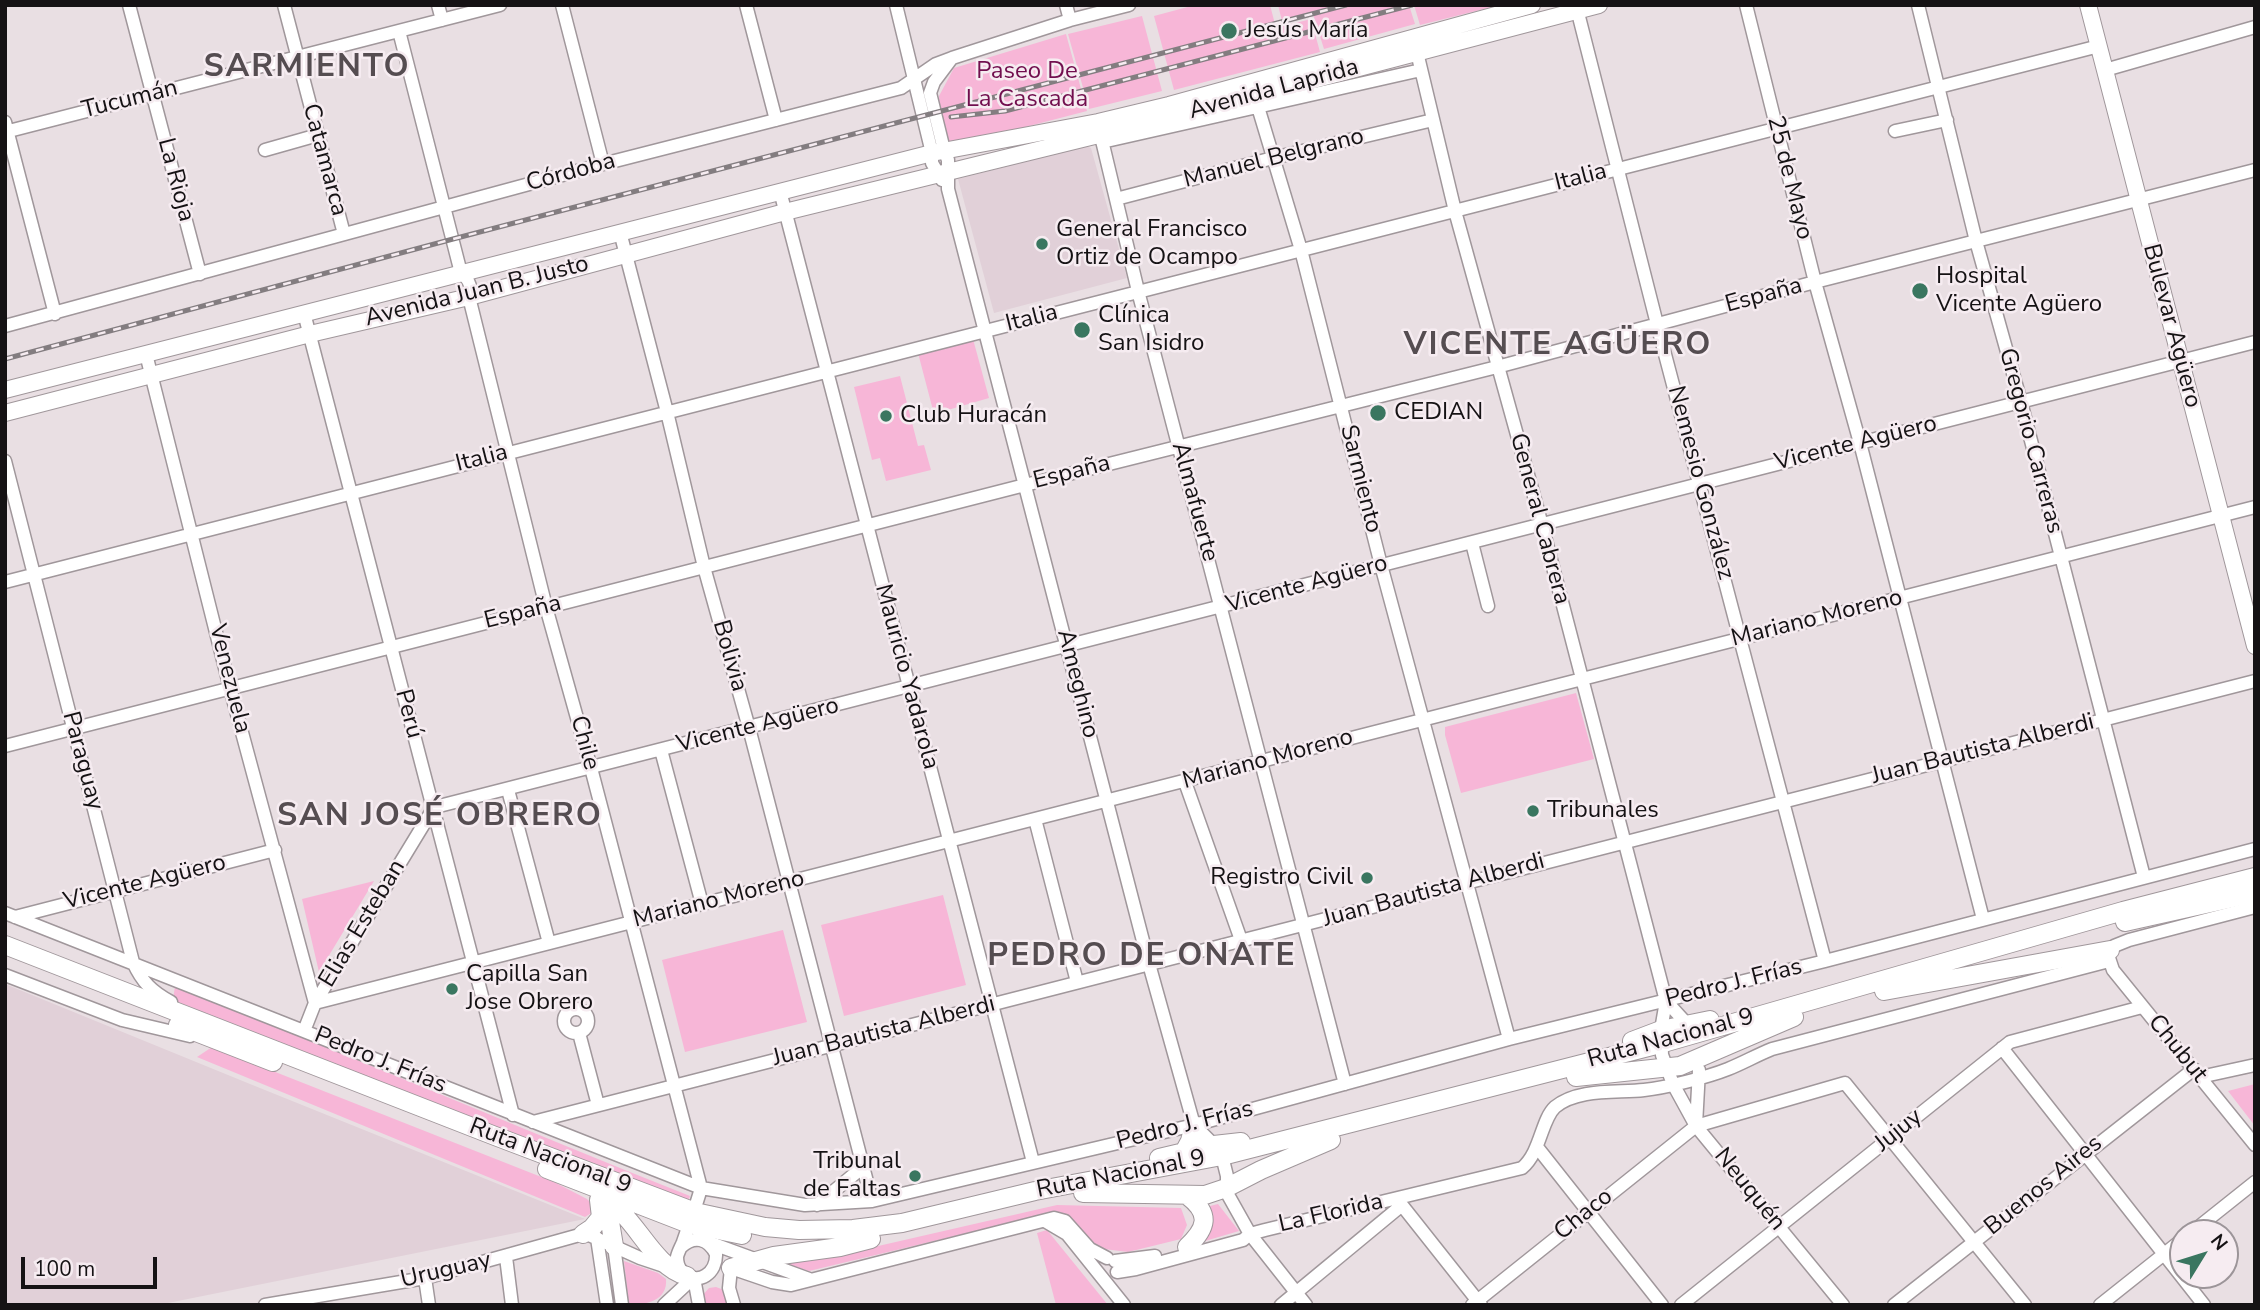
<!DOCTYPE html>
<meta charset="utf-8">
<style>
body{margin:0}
#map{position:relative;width:2260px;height:1310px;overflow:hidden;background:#e9dfe3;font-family:"Nunito Sans",sans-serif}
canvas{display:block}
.frame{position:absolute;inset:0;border:7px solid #151214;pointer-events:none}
.north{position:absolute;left:2169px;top:1219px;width:70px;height:70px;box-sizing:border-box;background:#f6ecf1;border:2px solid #9c9599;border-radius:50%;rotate:52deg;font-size:19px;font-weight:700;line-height:28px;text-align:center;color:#151214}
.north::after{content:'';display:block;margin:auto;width:24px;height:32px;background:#3a7660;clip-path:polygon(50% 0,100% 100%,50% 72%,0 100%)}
.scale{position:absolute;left:21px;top:1257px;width:136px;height:32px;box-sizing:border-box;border:4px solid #151214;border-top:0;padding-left:9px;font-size:21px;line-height:24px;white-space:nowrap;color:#151214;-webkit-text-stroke:5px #f6ecf1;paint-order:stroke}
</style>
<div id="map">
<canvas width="2260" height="1310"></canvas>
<div class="frame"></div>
<div class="north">N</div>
<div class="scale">100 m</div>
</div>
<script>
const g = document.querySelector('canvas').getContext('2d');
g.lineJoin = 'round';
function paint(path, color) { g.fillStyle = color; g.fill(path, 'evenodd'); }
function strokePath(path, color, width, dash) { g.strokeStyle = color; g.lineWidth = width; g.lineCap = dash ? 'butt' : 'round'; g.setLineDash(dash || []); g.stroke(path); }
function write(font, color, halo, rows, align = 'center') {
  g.font = font + ' "Nunito Sans",sans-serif'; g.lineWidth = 5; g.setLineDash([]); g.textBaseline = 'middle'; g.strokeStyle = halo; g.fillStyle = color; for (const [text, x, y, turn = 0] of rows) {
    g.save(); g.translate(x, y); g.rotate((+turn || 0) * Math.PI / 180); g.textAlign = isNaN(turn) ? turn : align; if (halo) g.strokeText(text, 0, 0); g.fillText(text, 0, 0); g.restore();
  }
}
paint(new Path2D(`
 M1086 146 1091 148 1127 278 994 313 958 179Z
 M5 984 250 1084 585 1219 158 1305H5Z`), '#e1d0d8');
paint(new Path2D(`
 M1195 5H1270L1276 28 1311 19 1320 52 1174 90 1154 16Z
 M1278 5H1409L1415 24 1324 49 1313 14 1282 21Z
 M1414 5H1500L1420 25Z
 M1142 16 1162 91 1089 109 1068 34Z
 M1066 34 1087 111 948 147 940 115 939 96 954 68Z
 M973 339 989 398 934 414 918 353Z
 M900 376 918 446 924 445 931 470 886 481 880 458 872 460 854 387Z
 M1576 693 1594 759 1461 793 1445 735V727Z
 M374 881 319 972 302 899Z
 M943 895 966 985 844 1016 821 925Z
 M783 930 807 1022 685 1052 662 960Z
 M175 986C347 1054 518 1128 690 1196L687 1204 525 1142 173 1000Z
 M212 1047 554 1182 587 1199 592 1204 593 1212 585 1217 197 1057Z
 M2255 1084V1126L2228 1091Z
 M1218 1204 1239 1231 1205 1241 1206 1207Z
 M1057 1205 1181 1208 1187 1225 1181 1239 1128 1252 1096 1248 1070 1216 1055 1212 809 1271 775 1260 839 1255Z
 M1047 1230 1108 1305H1056L1037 1233Z
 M624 1261 658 1273 666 1279C668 1301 645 1305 629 1305Z
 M716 1287 724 1290 727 1305H704L702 1296 709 1288Z`), '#f7b6d7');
const minor = new Path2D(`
 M129 5 200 274
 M284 5 344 234
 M438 5 442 20
 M562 5 603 164
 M746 5 776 120
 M896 5 932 153V163L942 180
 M1066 5 1070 20
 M1576 5 1657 324 1825 961
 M1746 5 1815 282 1860 443 1983 919
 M1918 5 1976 241 2021 402 2144 877
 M399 31 461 273C470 280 472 287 469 297L546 607 591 768 701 1188C696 1207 689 1224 683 1242 681 1247 678 1252 677 1257 677 1263 679 1269 683 1272 699 1287 717 1272 716 1254 708 1238 694 1235 681 1247
 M1415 44 1455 211 1542 525 1666 1001 1661 1030 1662 1055 1673 1084 1696 1126 1843 1305
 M952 58 934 82 930 93 944 150 948 160V189L1149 964 1194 1125 1214 1145 1222 1156 1227 1176V1193L1250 1234 1306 1305
 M2105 70 2255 27
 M1252 87 1301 250 1381 565 1509 1039
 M5 122 55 314
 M1099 128 1138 291 1345 1084
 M1895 131 1947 120
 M5 132 500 5
 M1102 142 1421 70
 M265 150 318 135
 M780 191 1033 1162
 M1116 199 1273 158 1433 120
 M620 232 667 412 704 567 749 728 872 1201
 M304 313 513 1115
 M5 326 603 164 901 88 936 64 952 58 1070 20 1129 5
 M146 354 230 688 315 1003
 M5 461 133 962C142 982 152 992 171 1002
 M1472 543 1488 606
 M5 582 2099 46
 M5 746 1025 485 1497 367 1815 282 2255 170
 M661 750 702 904
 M1185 782 1241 940
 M508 790 549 943
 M1035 819 1077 982
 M2255 907 2129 940 2114 946 2108 955 2113 970 2255 1145
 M5 913 701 1188 805 1205 872 1201 1194 1125 1509 1039 1825 961 2255 849
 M15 917 275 850
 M5 975 122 1020 190 1036
 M1666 1001 1687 1024
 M315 1003 2255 507
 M564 1021a12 12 0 1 1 24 0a12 12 0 1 1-24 0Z
 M304 1031 315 1003 433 809 439 806 2255 342
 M579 1033 598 1105
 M2002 1048 2204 1305
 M2200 1077 2255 1065
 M533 1122 2255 681
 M1696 1125 1699 1070
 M1537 1147 1662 1305
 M1397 1199 1481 1305
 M817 1205 863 1167
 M1045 1221 1067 1234 1124 1305
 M2191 1233 2255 1182
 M597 1238 607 1305
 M708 1242 809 1279
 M614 1246 622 1305
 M506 1257 512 1305
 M1115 1261 1155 1256
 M731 1268 772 1282 791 1285 1054 1218 1065 1221 1090 1249 1107 1258
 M731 1268 729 1288 734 1305
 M1117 1272 1136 1269 1243 1240 1250 1234 1265 1230 1522 1168C1541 1152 1541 1120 1555 1107 1578 1088 1617 1093 1644 1090 1665 1088 1708 1077 1728 1069 1743 1063 1757 1055 1772 1049L2109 961
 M425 1278 429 1305
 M694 1278 699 1305
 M265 1305 425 1278 583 1234 589 1235 640 1258 664 1266
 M664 1305 693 1278
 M1281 1305 1402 1205
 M1472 1305 1696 1126 1845 1083 2025 1305
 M1681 1305 2010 1042 2142 1007
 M1894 1305 2194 1069
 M2100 1305 2183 1239`);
const major = new Path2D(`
 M2088 5 2255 646
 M5 390 932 153 1098 122 1169 105 1532 5
 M5 413 310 334 469 297 785 212 1172 117 1599 5`);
const highway = new Path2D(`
 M2125 922 2255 893
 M5 945 495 1136 695 1212 765 1227 799 1230 853 1229 902 1223 1035 1191 1222 1156 1660 1044 2123 911 2255 877
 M1884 991 2110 950
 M178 1025 273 1062
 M1632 1041 1661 1030 1710 1020
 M1576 1077 1680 1066 1794 1017
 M1184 1152 1190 1141 1194 1125
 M1159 1158 1214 1145 1241 1142
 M547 1169 689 1224 742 1235
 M1083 1193 1205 1195 1226 1188 1261 1170 1331 1140
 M600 1197C608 1202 616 1207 623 1214 642 1233 659 1269 687 1276
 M600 1199 609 1216 614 1246
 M583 1234 592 1228 601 1217 599 1200
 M1187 1247C1207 1228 1211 1214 1188 1196
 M731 1268 774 1256 840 1247 871 1239`);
strokePath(minor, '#a0979b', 15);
strokePath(major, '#a0979b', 18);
strokePath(highway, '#a0979b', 20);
strokePath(minor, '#fff', 12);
strokePath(major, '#fff', 16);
strokePath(highway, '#fff', 18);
const rail = new Path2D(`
 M951 117 1005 111 1412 5
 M5 359 453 239 1346 5`);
strokePath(rail, '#837d80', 5);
strokePath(rail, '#f6ecf1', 2.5, [8]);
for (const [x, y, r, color] of [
 [1229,31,9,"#3a7660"],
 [1042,244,7,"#3a7660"],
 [1920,291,9,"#3a7660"],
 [1082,330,9,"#3a7660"],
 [1378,413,9,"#3a7660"],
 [886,416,7,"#3a7660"],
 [1533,811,7,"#3a7660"],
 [1367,878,7,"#3a7660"],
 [452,989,7,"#3a7660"],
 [915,1176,7,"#3a7660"]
]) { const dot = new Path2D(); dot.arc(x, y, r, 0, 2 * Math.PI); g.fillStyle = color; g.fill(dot); strokePath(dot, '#f6ecf1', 2.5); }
write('24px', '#151214', '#f6ecf1', [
 ["Jesús María",1245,31],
 ["General Francisco",1056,230],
 ["Ortiz de Ocampo",1056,258],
 ["Hospital",1936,277],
 ["Vicente Agüero",1936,305],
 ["Clínica",1098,316],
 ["San Isidro",1098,344],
 ["CEDIAN",1394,413],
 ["Club Huracán",900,416],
 ["Tribunales",1547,811],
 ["Registro Civil",1353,878,"right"],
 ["Capilla San",466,975],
 ["Jose Obrero",466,1003],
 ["Tribunal",901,1162,"right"],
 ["de Faltas",901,1190,"right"]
], 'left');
write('24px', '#710e4e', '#f6ecf1', [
 ["Paseo De",1027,72],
 ["La Cascada",1027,100]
]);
write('24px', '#151214', '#f6ecf1', [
 ["Avenida Laprida",1274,90,-15],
 ["Tucumán",130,100,-14],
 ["Manuel Belgrano",1274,159,-14],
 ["Catamarca",324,160,75],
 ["Córdoba",571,173,-15],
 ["Italia",1581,178,-14],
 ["25 de Mayo",1789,178,76],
 ["La Rioja",175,180,75],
 ["Avenida Juan B. Justo",477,292,-14],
 ["España",1764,296,-15],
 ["Italia",1032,319,-14],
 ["Bulevar Agüero",2171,326,75],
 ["Gregorio Carreras",2030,441,75],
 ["Vicente Agüero",1856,444,-14],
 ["Italia",482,459,-14],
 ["España",1072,473,-14],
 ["Sarmiento",1360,479,76],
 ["Nemesio González",1700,483,75],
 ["Almafuerte",1194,502,75],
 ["General Cabrera",1539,519,75],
 ["Vicente Agüero",1307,585,-15],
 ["España",523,613,-14],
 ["Mariano Moreno",1817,619,-14],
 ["Bolivia",729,656,74],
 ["Mauricio Yadarola",906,677,75],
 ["Venezuela",229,679,76],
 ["Ameghino",1077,684,76],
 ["Perú",408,714,75],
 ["Vicente Agüero",758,726,-14],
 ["Chile",584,743,75],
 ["Juan Bautista Alberdi",1983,750,-14],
 ["Mariano Moreno",1268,760,-15],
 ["Paraguay",82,761,75],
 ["Vicente Agüero",145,883,-14],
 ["Juan Bautista Alberdi",1434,891,-15],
 ["Mariano Moreno",719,900,-14],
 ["Elias Esteban",363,924,-59],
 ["Pedro J. Frías",1734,984,-14],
 ["Juan Bautista Alberdi",884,1032,-14],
 ["Ruta Nacional 9",1671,1039,-15],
 ["Chubut",2177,1049,51],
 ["Pedro J. Frías",380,1061,22],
 ["Pedro J. Frías",1185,1126,-14],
 ["Jujuy",1899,1131,-39],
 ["Ruta Nacional 9",550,1157,21],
 ["Ruta Nacional 9",1121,1175,-11],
 ["Buenos Aires",2044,1186,-39],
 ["Neuquén",1749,1190,51],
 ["La Florida",1331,1214,-13],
 ["Chaco",1584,1215,-39],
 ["Uruguay",446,1271,-13]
]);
g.letterSpacing = '2px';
write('bold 32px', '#554d51', '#f6ecf1', [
 ["SARMIENTO",307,68],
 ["VICENTE AGÜERO",1558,346],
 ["SAN JOSÉ OBRERO",440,817],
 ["PEDRO DE ONATE",1142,957]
]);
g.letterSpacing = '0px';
</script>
